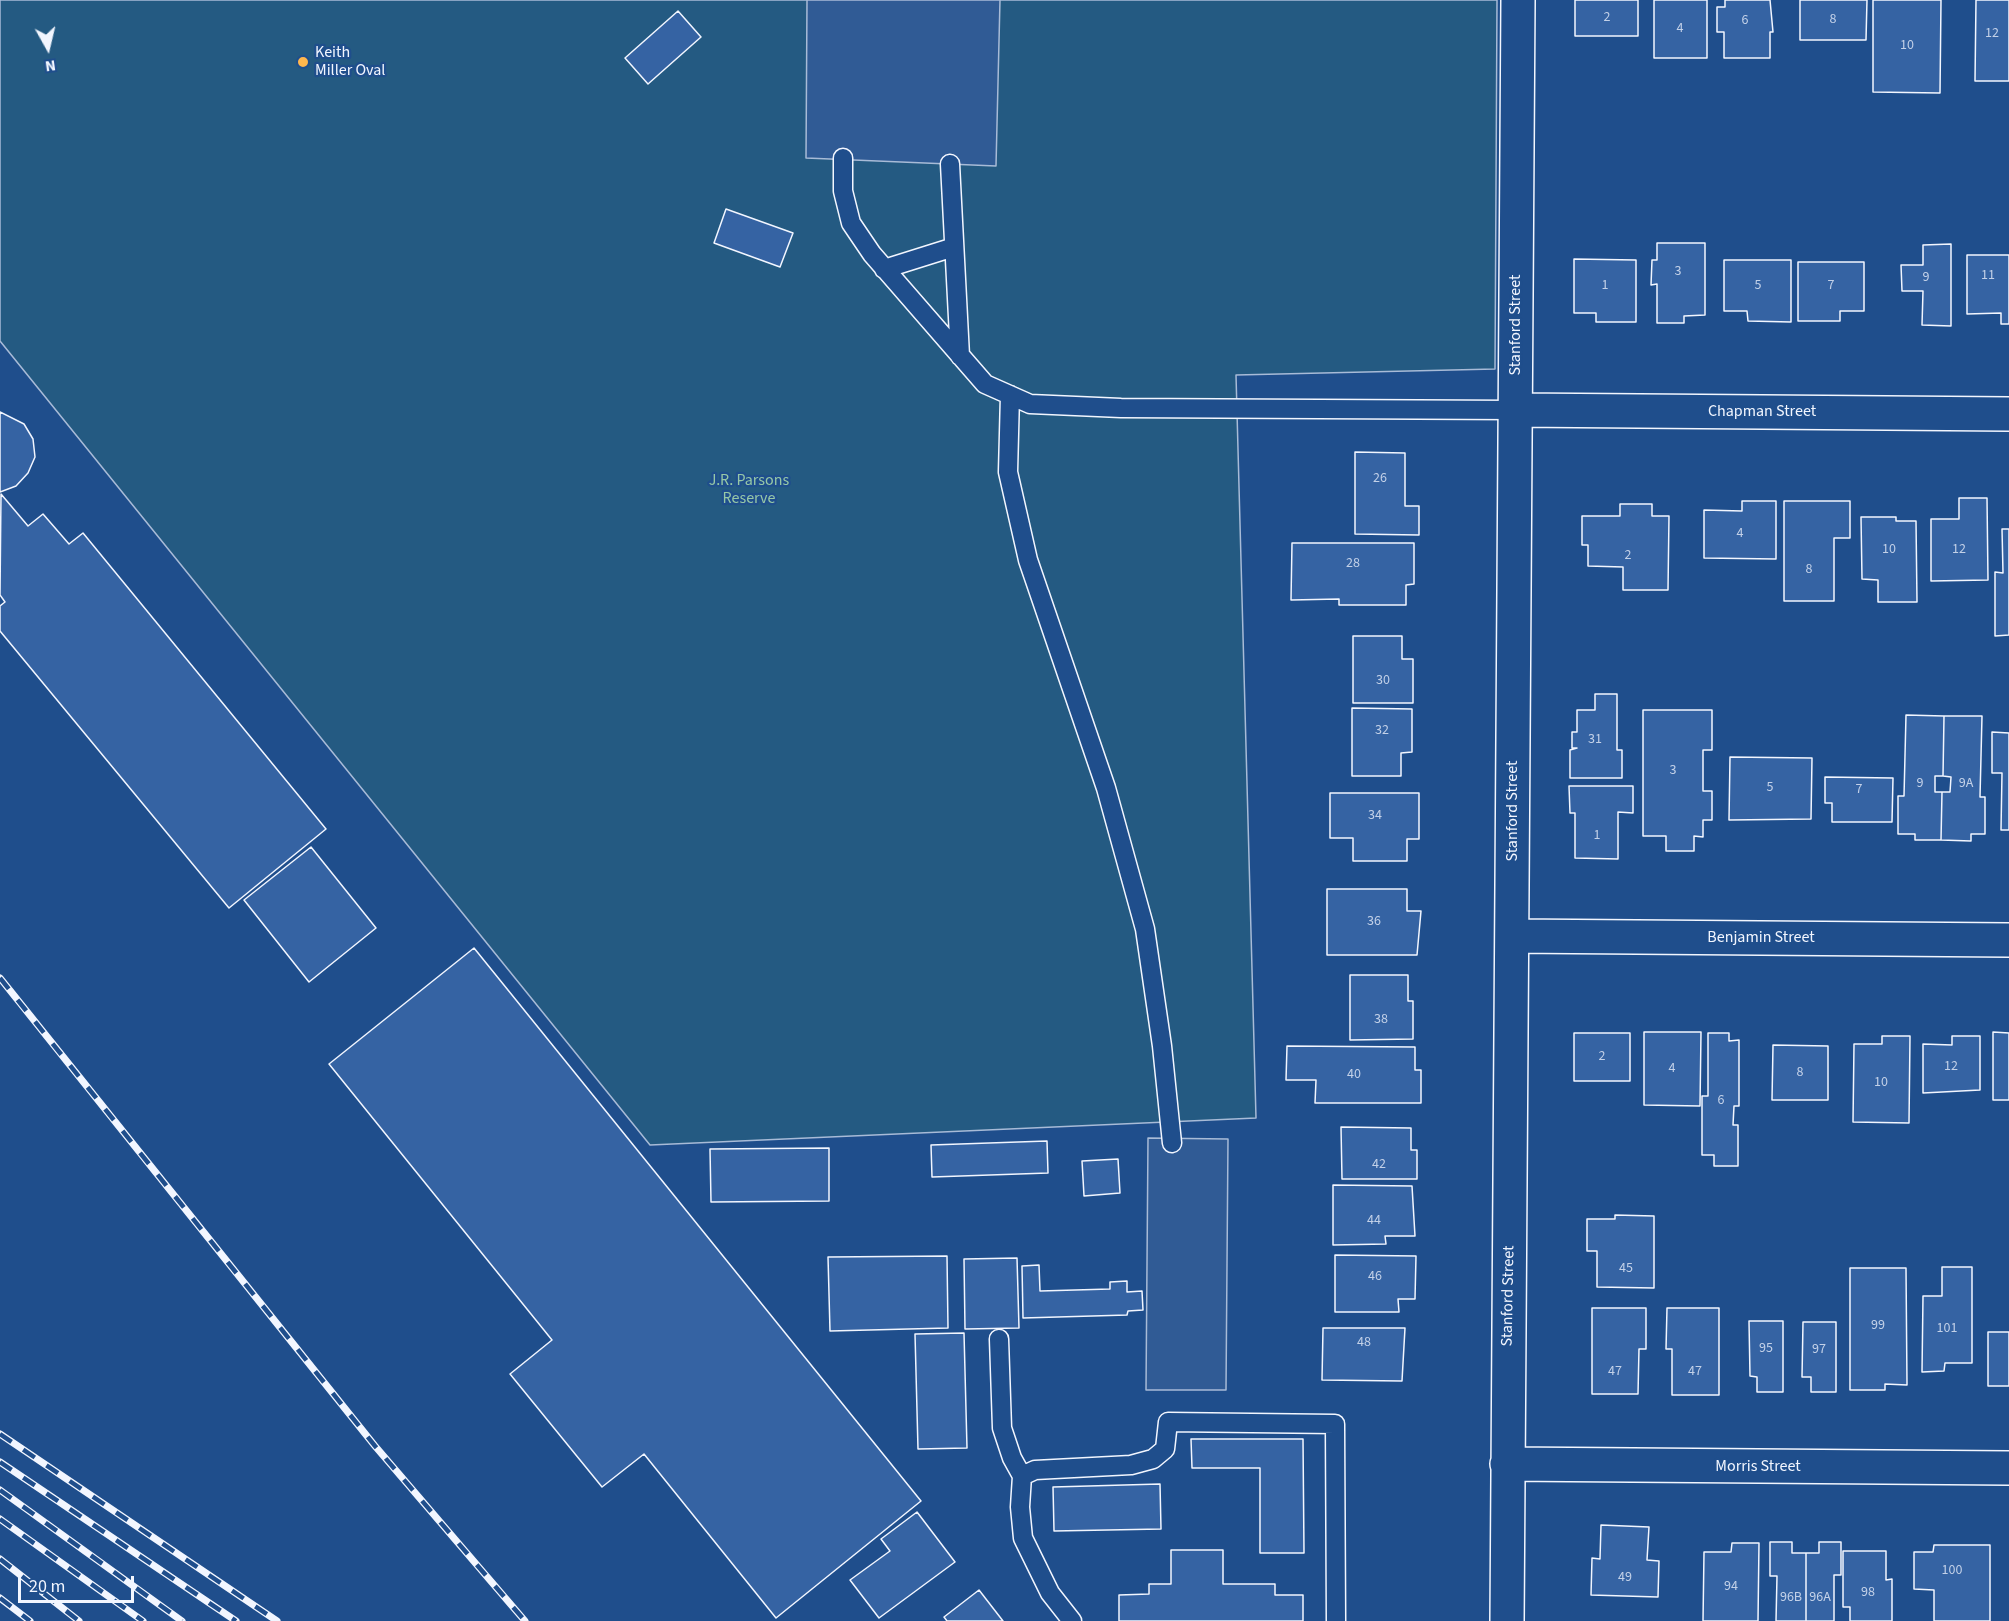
<!DOCTYPE html>
<style>
body{margin:0}
#map{position:relative;width:2009px;height:1621px;overflow:hidden;background:#1f4e8c;font-family:"Source Sans 3",sans-serif}
canvas{display:block}
.north{position:absolute;left:18px;top:18px;width:60px;height:60px;-webkit-text-stroke:4px #1f4e8c;paint-order:stroke;rotate:172deg;font-size:16px;font-weight:700;line-height:24px;text-align:center;color:#f2f6ff}
.north::after{content:'';display:block;margin:auto;width:21px;height:27px;background:#f2f6ff;clip-path:polygon(50% 0,100% 100%,50% 72%,0 100%)}
.scale{position:absolute;left:18px;top:1576px;width:116px;height:27px;box-sizing:border-box;border:3px solid #f2f6ff;border-top:0;padding-left:8px;font-size:18px;line-height:21px;white-space:nowrap;color:#f2f6ff;-webkit-text-stroke:4px #1f4e8c;paint-order:stroke}
</style>
<div id="map">
<canvas width="2009" height="1621"></canvas>
<div class="north">N</div>
<div class="scale">20 m</div>
</div>
<script>
const g = document.querySelector('canvas').getContext('2d');
g.lineJoin = 'round';
function paint(path, color) { g.fillStyle = color; g.fill(path, 'evenodd'); }
function strokePath(path, color, width, dash) { g.strokeStyle = color; g.lineWidth = width; g.lineCap = dash ? 'butt' : 'round'; g.setLineDash(dash || []); g.stroke(path); }
function write(font, color, halo, rows, align = 'center') {
  g.font = font + ' "Source Sans 3",sans-serif'; g.lineWidth = 4.5; g.setLineDash([]); g.textBaseline = 'middle'; g.strokeStyle = halo; g.fillStyle = color; for (const [text, x, y, turn = 0] of rows) {
    g.save(); g.translate(x, y); g.rotate((+turn || 0) * Math.PI / 180); g.textAlign = isNaN(turn) ? turn : align; if (halo) g.strokeText(text, 0, 0); g.fillText(text, 0, 0); g.restore();
  }
}
const green = new Path2D(`
 M0 0H1497L1495 369 1236 375 1256 1118 650 1145 0 341Z`);
paint(green, '#245a82');
strokePath(green, '#a8bbd7', 1.5);
const parking = new Path2D(`
 M807 0H1000L996 166 806 158Z
 M1148 1138 1228 1139 1226 1390H1146Z`);
paint(parking, '#305b95');
strokePath(parking, '#a8bbd7', 1.5);
const building = new Path2D(`
 M1575 0H1638V36H1575Z
 M1654 0H1707V58H1654Z
 M1725 0H1770L1773 32H1770V58H1724V32H1717V7H1725Z
 M1800 0H1867L1866 40H1800Z
 M1873 0H1941L1940 93 1873 92Z
 M1976 0H2009V81H1975Z
 M678 11 701 37 648 84 625 58Z
 M726 209 793 233 780 267 714 243Z
 M1657 243H1705V315L1684 316V323H1657V284L1651 285 1652 260H1657Z
 M1951 244V326L1922 325 1923 291H1902L1901 265H1923V245Z
 M1967 255H2009V324H2001V313L1967 314Z
 M1574 259 1636 260V322H1596V313H1574Z
 M1724 260H1791V322L1748 321 1747 311H1724Z
 M1798 262H1864V311H1840V321H1798Z
 M0 412 24 424 33 439 35 457 28 473 16 486 0 492Z
 M1355 452 1405 453V506H1419V535L1355 534Z
 M1 494 28 526 43 514 69 544 83 533 326 829 229 908 0 631V606L5 602 0 595Z
 M1959 498H1987L1988 580 1931 581V519H1959Z
 M1742 501H1776V559L1704 558V510L1742 511Z
 M1784 501H1850V538H1834V601H1784Z
 M1620 504H1652V516H1669L1668 590H1623V567L1588 566V545H1582V516H1620Z
 M1861 517H1896V521H1916L1917 602H1878V580L1862 579Z
 M2002 529H2009V635L1995 636V572L2003 573Z
 M1292 543H1414V584L1406 585V605H1339V599L1291 600Z
 M1353 636H1402V659H1413V703H1353Z
 M1595 694H1617V750H1622V778H1570V750L1577 748H1572V732H1577V710H1595Z
 M1352 708 1412 709V752L1401 753V776H1352Z
 M1643 710H1712V750H1703V791H1712V820H1703V837L1694 836V851H1666V836H1643Z
 M1906 715 1944 716 1943 776H1935V792H1942L1941 840H1915V834H1898V796H1904Z
 M1944 716H1982L1980 797H1985V834H1971V841L1941 840 1942 792H1950L1951 777 1943 776Z
 M1992 732 2009 733V830H2001L2002 773H1992Z
 M1730 757 1812 758 1811 819 1729 820Z
 M1825 777 1893 778 1892 822H1832V803H1825Z
 M1569 786H1633V813L1618 812V859L1575 858V813H1570Z
 M1330 793H1419V839H1407V861H1353V838H1330Z
 M311 847 376 928 309 982 244 900Z
 M1327 889H1407V911H1421L1417 955H1327Z
 M474 948 921 1501 776 1618 644 1454 602 1487 510 1374 552 1340 329 1064Z
 M1350 975H1408V1001H1413V1039L1350 1040Z
 M1644 1032H1701L1700 1106 1644 1105Z
 M1993 1032 2009 1033V1100H1993Z
 M1574 1033H1630V1081H1574Z
 M1708 1033H1729V1041L1739 1040V1106H1734L1733 1125H1738V1166H1714V1155H1702V1096H1708Z
 M1882 1036H1910L1909 1123 1853 1122 1854 1044H1882Z
 M1952 1036H1980V1090L1923 1093V1044L1952 1045Z
 M1773 1045 1828 1046V1100H1772Z
 M1287 1046 1415 1047V1070H1421V1103H1315L1316 1080H1286Z
 M1341 1127 1411 1128V1150H1417V1179H1342Z
 M1047 1141 1048 1173 932 1177 931 1145Z
 M829 1148V1201L711 1202 710 1149Z
 M1118 1159 1120 1193 1084 1196 1082 1161Z
 M1333 1185 1412 1186 1415 1236H1385L1386 1244 1333 1245Z
 M1615 1215 1654 1216V1288L1597 1287V1251H1587V1219H1615Z
 M1335 1255 1416 1256 1415 1299H1398L1399 1312H1335Z
 M947 1256 948 1328 830 1331 828 1257Z
 M1017 1258 1019 1328 965 1329 964 1259Z
 M1039 1265 1040 1291 1110 1289V1282L1127 1281V1292L1142 1291 1143 1310 1128 1311 1127 1315 1023 1318 1022 1266Z
 M1942 1267H1972V1363H1945L1944 1371 1922 1372 1923 1296H1942Z
 M1850 1268H1906L1907 1385 1885 1384V1390H1850Z
 M1592 1308H1646V1349H1639L1638 1394H1592Z
 M1667 1308H1719V1395H1672V1349H1666Z
 M1749 1321H1783V1392H1757V1377L1750 1376Z
 M1803 1322H1836V1392H1811V1377H1802Z
 M1323 1328H1405L1402 1381 1322 1380Z
 M1988 1332H2009V1386H1988Z
 M964 1333 967 1448 918 1449 915 1334Z
 M1191 1439H1303L1304 1553H1260V1468H1192Z
 M1160 1484 1161 1529 1054 1531 1053 1487Z
 M917 1512 955 1562 879 1618 850 1580 890 1551 881 1539Z
 M1601 1525 1649 1527 1647 1560 1659 1561 1658 1597 1591 1595 1592 1558 1600 1559Z
 M1770 1542H1792V1553H1806V1621H1776L1777 1576H1770Z
 M1819 1542H1841V1575H1834V1621H1806V1553H1819Z
 M1732 1543H1759L1758 1621H1703L1704 1552H1731Z
 M1934 1545H1990V1621H1934V1590L1914 1589V1552H1933Z
 M1171 1550H1223V1584H1275V1595H1303V1621H1119V1595L1149 1594V1584H1171Z
 M1843 1551H1886V1580L1892 1579V1621H1850V1607H1843Z
 M979 1590 1003 1621H947L944 1617Z`);
paint(building, '#3563a3');
strokePath(building, '#f2f6ff', 1.5);
const lane = new Path2D(`
 M843 158V191L851 223 872 254 985 384 1030 404 1121 408 1516 410
 M950 164 960 356
 M884 269 954 247
 M1010 395 1008 472 1028 560 1106 788 1145 929 1162 1046 1172 1143
 M999 1339 1002 1428 1012 1458 1022 1476 1020 1507 1023 1538 1050 1593 1072 1621
 M1022 1476 1035 1470 1131 1465 1153 1459 1165 1449 1168 1422 1335 1424 1336 1621`);
const street = new Path2D(`
 M1516 410 2009 414
 M1512 936 2009 940
 M1507 1464 2009 1468
 M1507 1621 1518 0`);
strokePath(lane, '#f2f6ff', 21);
strokePath(street, '#f2f6ff', 36);
strokePath(lane, '#1f4e8c', 18);
strokePath(street, '#1f4e8c', 33);
const rail = new Path2D(`
 M0 978 375 1446 525 1621
 M0 1434 277 1621
 M0 1462 236 1621
 M0 1490 182 1621
 M0 1519 143 1621
 M0 1559 79 1621
 M0 1598 30 1621`);
strokePath(rail, '#f2f6ff', 7);
strokePath(rail, '#1f4e8c', 4.5, [14]);
for (const [x, y, r, color] of [
 [303,62,6,"#ffb74d"]
]) { const dot = new Path2D(); dot.arc(x, y, r, 0, 2 * Math.PI); g.fillStyle = color; g.fill(dot); strokePath(dot, '#1f4e8c', 2); }
write('14px', '#c3d1e8', null, [
 ["2",1607,18],
 ["8",1833,20],
 ["6",1745,21],
 ["4",1680,29],
 ["12",1992,34],
 ["10",1907,46],
 ["3",1678,272],
 ["11",1988,276],
 ["9",1926,278],
 ["1",1605,286],
 ["5",1758,286],
 ["7",1831,286],
 ["26",1380,479],
 ["4",1740,534],
 ["10",1889,550],
 ["12",1959,550],
 ["2",1628,556],
 ["28",1353,564],
 ["8",1809,570],
 ["30",1383,681],
 ["32",1382,731],
 ["31",1595,740],
 ["3",1673,771],
 ["9",1920,784],
 ["9A",1966,784],
 ["5",1770,788],
 ["7",1859,790],
 ["34",1375,816],
 ["1",1597,836],
 ["36",1374,922],
 ["38",1381,1020],
 ["2",1602,1057],
 ["12",1951,1067],
 ["4",1672,1069],
 ["8",1800,1073],
 ["40",1354,1075],
 ["10",1881,1083],
 ["6",1721,1101],
 ["42",1379,1165],
 ["44",1374,1221],
 ["45",1626,1269],
 ["46",1375,1277],
 ["99",1878,1326],
 ["101",1947,1329],
 ["48",1364,1343],
 ["95",1766,1349],
 ["97",1819,1350],
 ["47",1615,1372],
 ["47",1695,1372],
 ["100",1952,1571],
 ["49",1625,1578],
 ["94",1731,1587],
 ["98",1868,1593],
 ["96B",1791,1598],
 ["96A",1820,1598]
]);
write('16px', '#f2f6ff', '#1f4e8c', [
 ["Keith",315,53],
 ["Miller Oval",315,71]
], 'left');
write('16px', '#f2f6ff', '#1f4e8c', [
 ["Stanford Street",1516,325,-90],
 ["Chapman Street",1762,412],
 ["Stanford Street",1513,811,-90],
 ["Benjamin Street",1761,938],
 ["Stanford Street",1509,1296,-89],
 ["Morris Street",1758,1467]
]);
write('16px', '#97c8a6', '#1f4e8c', [
 ["J.R. Parsons",749,481],
 ["Reserve",749,499]
]);
</script>
